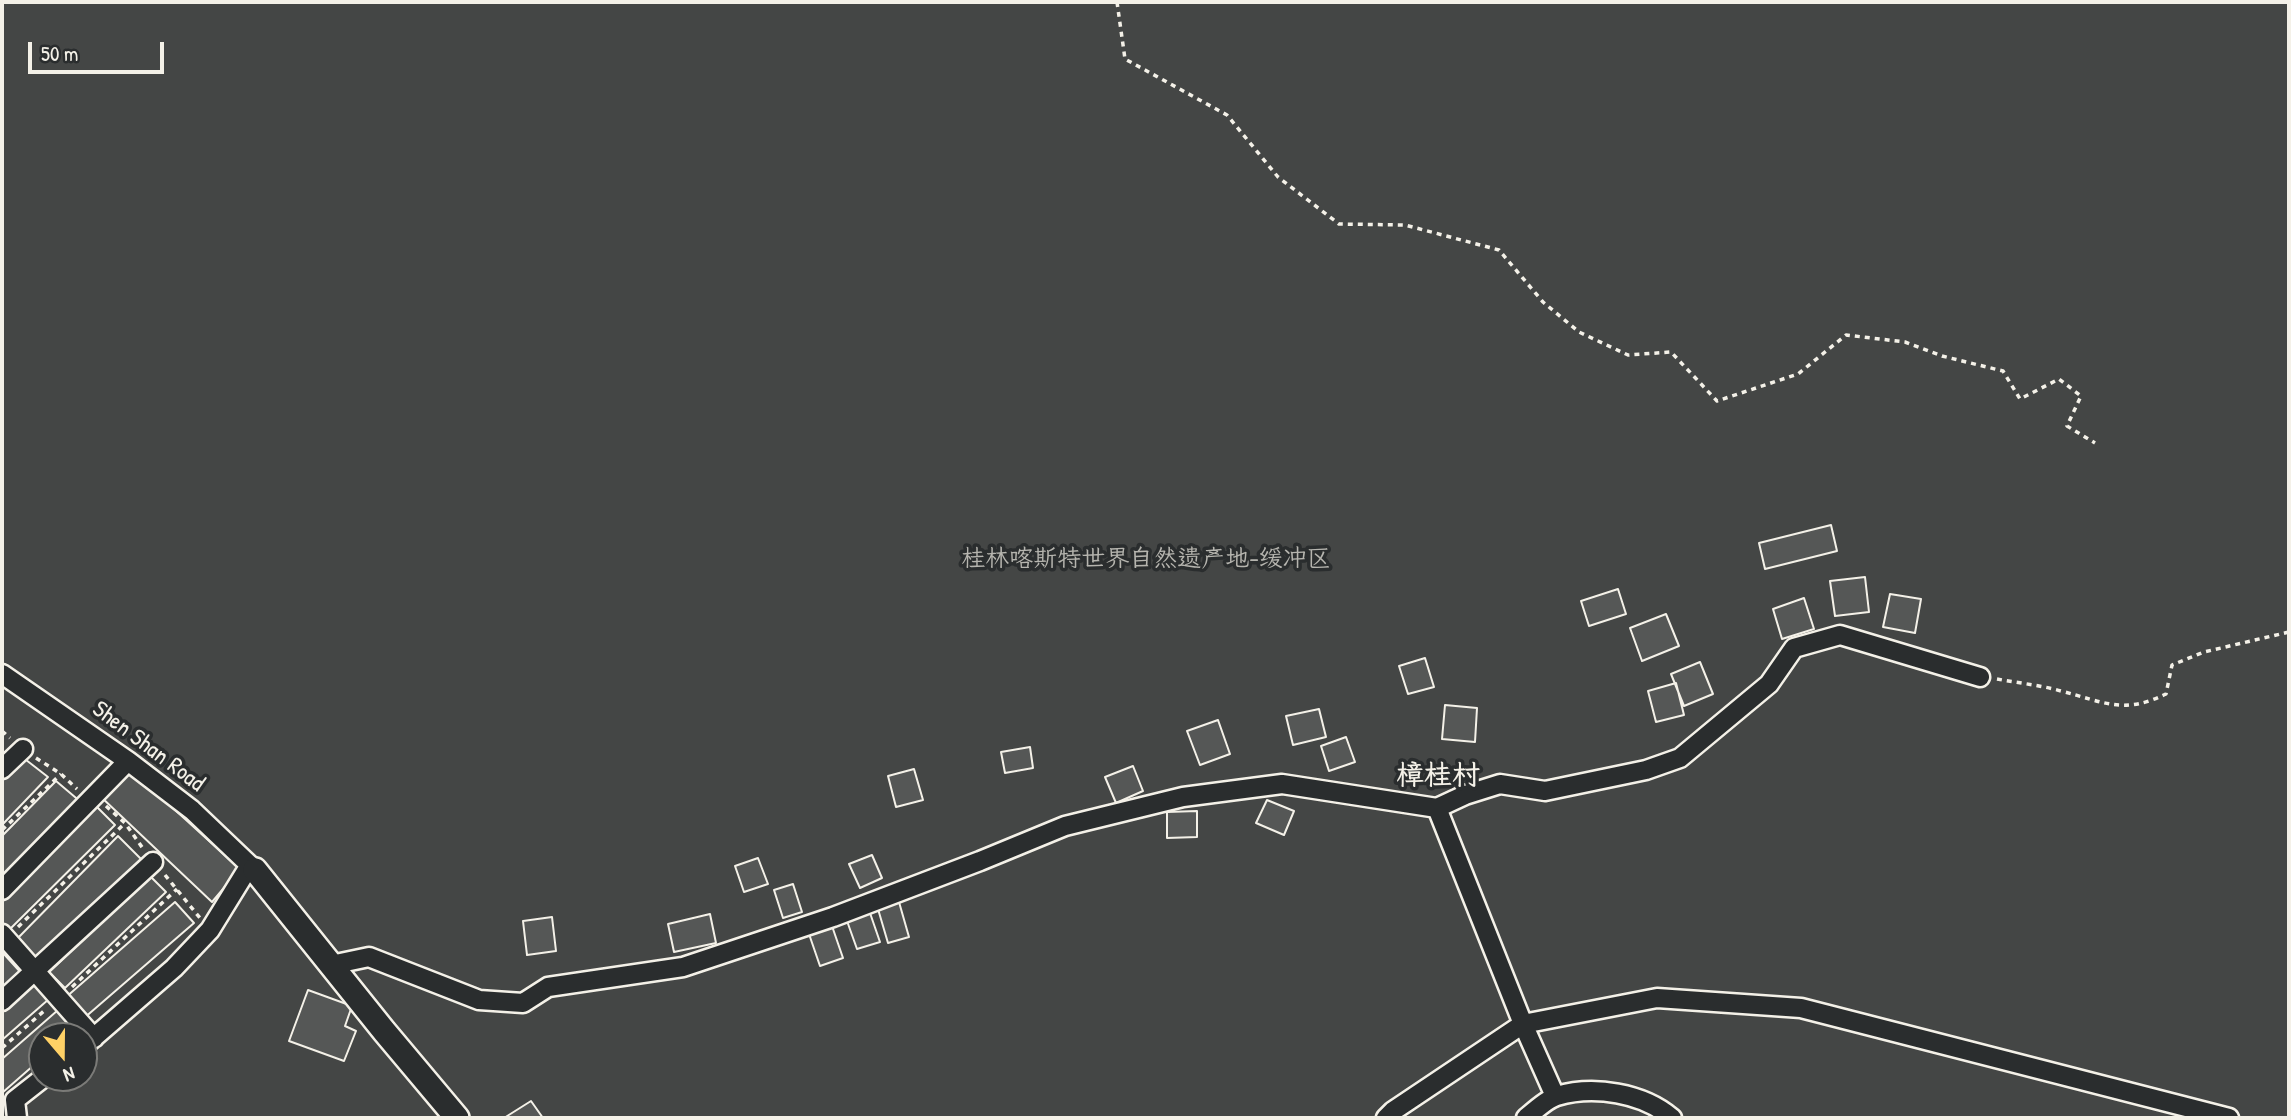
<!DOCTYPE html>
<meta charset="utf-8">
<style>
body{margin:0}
#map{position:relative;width:2291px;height:1120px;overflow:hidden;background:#2a2d2e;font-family:"Patrick Hand",sans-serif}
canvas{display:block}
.frame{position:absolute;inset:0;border:4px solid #f4f1e8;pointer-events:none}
.north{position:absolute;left:28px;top:1022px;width:70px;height:70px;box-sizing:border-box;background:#2a2d2e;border:2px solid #7b7b78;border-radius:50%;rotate:160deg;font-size:19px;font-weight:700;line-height:28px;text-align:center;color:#f4f1e8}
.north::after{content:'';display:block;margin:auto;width:24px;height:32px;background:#ffd166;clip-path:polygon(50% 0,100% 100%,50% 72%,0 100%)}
.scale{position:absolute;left:28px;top:42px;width:136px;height:32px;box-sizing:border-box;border:4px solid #f4f1e8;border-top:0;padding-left:9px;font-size:21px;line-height:24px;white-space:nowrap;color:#f4f1e8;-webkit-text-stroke:5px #2a2d2e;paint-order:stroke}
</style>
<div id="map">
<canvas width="2291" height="1120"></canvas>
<div class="frame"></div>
<div class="north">N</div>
<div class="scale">50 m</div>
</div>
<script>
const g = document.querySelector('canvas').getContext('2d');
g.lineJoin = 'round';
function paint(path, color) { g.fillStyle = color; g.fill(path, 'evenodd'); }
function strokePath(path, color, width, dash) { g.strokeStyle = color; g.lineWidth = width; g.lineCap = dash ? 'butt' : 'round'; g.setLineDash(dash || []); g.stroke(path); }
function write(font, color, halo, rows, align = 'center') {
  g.font = font + ' "Patrick Hand","LXGW WenKai TC",sans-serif'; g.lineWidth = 7; g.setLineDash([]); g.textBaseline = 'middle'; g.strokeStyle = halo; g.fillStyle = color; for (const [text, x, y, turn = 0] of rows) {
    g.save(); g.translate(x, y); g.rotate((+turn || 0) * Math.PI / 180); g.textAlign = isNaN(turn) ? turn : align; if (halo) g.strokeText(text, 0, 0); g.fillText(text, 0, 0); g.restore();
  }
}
paint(new Path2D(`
 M2 2H2289V1118H2ZM42 1036H84V1078H42Z`), '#444645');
const building = new Path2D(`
 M1831 525 1837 551 1765 569 1759 543Z
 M1865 577 1869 612 1835 616 1830 581Z
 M1618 589 1626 614 1589 626 1581 601Z
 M1890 594 1921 599 1915 633 1883 627Z
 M1804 598 1814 629 1782 639 1773 609Z
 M1666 614 1679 646 1642 661 1630 628Z
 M1425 658 1434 687 1408 694 1399 666Z
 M1700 662 1713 694 1684 706 1671 674Z
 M1676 683 1684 715 1656 722 1648 691Z
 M1445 705 1477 708 1475 742 1442 739Z
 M1319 709 1326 737 1293 745 1286 716Z
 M1218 720 1230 754 1200 765 1187 731Z
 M1346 737 1355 762 1329 771 1321 746Z
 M1030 747 1033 768 1005 773 1001 752Z
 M21 756 48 777 2 825V776Z
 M1133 766 1143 791 1116 803 1105 777Z
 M130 769 240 869 212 902 100 796Z
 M914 769 923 800 896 807 888 776Z
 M56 781 82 803 2 883V836Z
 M1267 800 1294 811 1284 835 1256 823Z
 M95 805 115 825 7 932 2 926V897Z
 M1197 811V837L1167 838V812Z
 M118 836 143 861 40 966 15 941Z
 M872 855 882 878 860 888 849 864Z
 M758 858 768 884 744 892 735 866Z
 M150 876 166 892 65 988 49 972Z
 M793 884 802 912 783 918 774 890Z
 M175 902 194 923 83 1019 65 998Z
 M899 902 909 937 888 943 878 909Z
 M870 913 880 942 857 949 847 921Z
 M710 914 716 943 674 952 668 924Z
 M552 917 556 951 527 955 523 921Z
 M832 926 843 958 820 966 809 934Z
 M3 953 24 976 2 996V954Z
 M35 984 49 999 2 1040V1012Z
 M308 990 352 1006 345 1026 356 1031 344 1061 289 1041Z
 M58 1010 75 1029 67 1036H42V1058L2 1093V1059Z
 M531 1101 543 1118H504Z`);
paint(building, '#555756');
strokePath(building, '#f4f1e8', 2);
const minor = new Path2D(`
 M2 674 128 761 192 810 255 870
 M2 769 23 749
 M1437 808 1465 795 1500 784 1545 791 1646 770 1680 758 1769 684 1794 648 1840 635 1980 677
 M2 890 128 761
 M2 934 94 1038
 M331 965 369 957 479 1000 523 1003 548 987 683 967 833 917 980 861 1065 826 1183 797 1282 784 1437 808 1523 1024 1555 1096
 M2 1001 153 862
 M84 1046 174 968 210 930 250 865
 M17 1118 15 1100 43 1078
 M1386 1118 1393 1111 1523 1024 1657 998 1801 1008 2229 1118
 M1526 1118C1534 1111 1547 1099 1557 1096 1594 1085 1643 1093 1672 1118`);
const major = new Path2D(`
 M255 870 384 1031 457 1118`);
strokePath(minor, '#f4f1e8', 23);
strokePath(major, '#f4f1e8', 28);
strokePath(new Path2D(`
 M1117 2 1125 59 1227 115 1278 177 1339 224 1405 225 1499 250 1543 302 1579 332 1628 355 1671 352 1717 401 1798 374 1846 335 1905 342 1942 356 2003 371 2020 399 2059 379 2081 396 2067 426 2095 443
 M1997 679C2018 683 2040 685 2061 691 2104 702 2123 715 2166 694L2172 665 2204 652 2289 632
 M2 731 10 738
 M36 758 61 774 77 789
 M106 806 125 823 144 850
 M2 830 61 774
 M165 875 200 918
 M18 927 125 823
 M72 987 177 889
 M2 1048 45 1010`), '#f4f1e8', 3.5, [5, 5]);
strokePath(minor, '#2a2d2e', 18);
strokePath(major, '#2a2d2e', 23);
write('24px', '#b6b5af', '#2a2d2e', [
 ["桂林喀斯特世界自然遗产地-缓冲区",1146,560]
]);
write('24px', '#f4f1e8', '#2a2d2e', [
 ["Shen Shan Road",148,747,37]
]);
write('bold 28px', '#f4f1e8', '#2a2d2e', [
 ["樟桂村",1438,777]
]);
</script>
